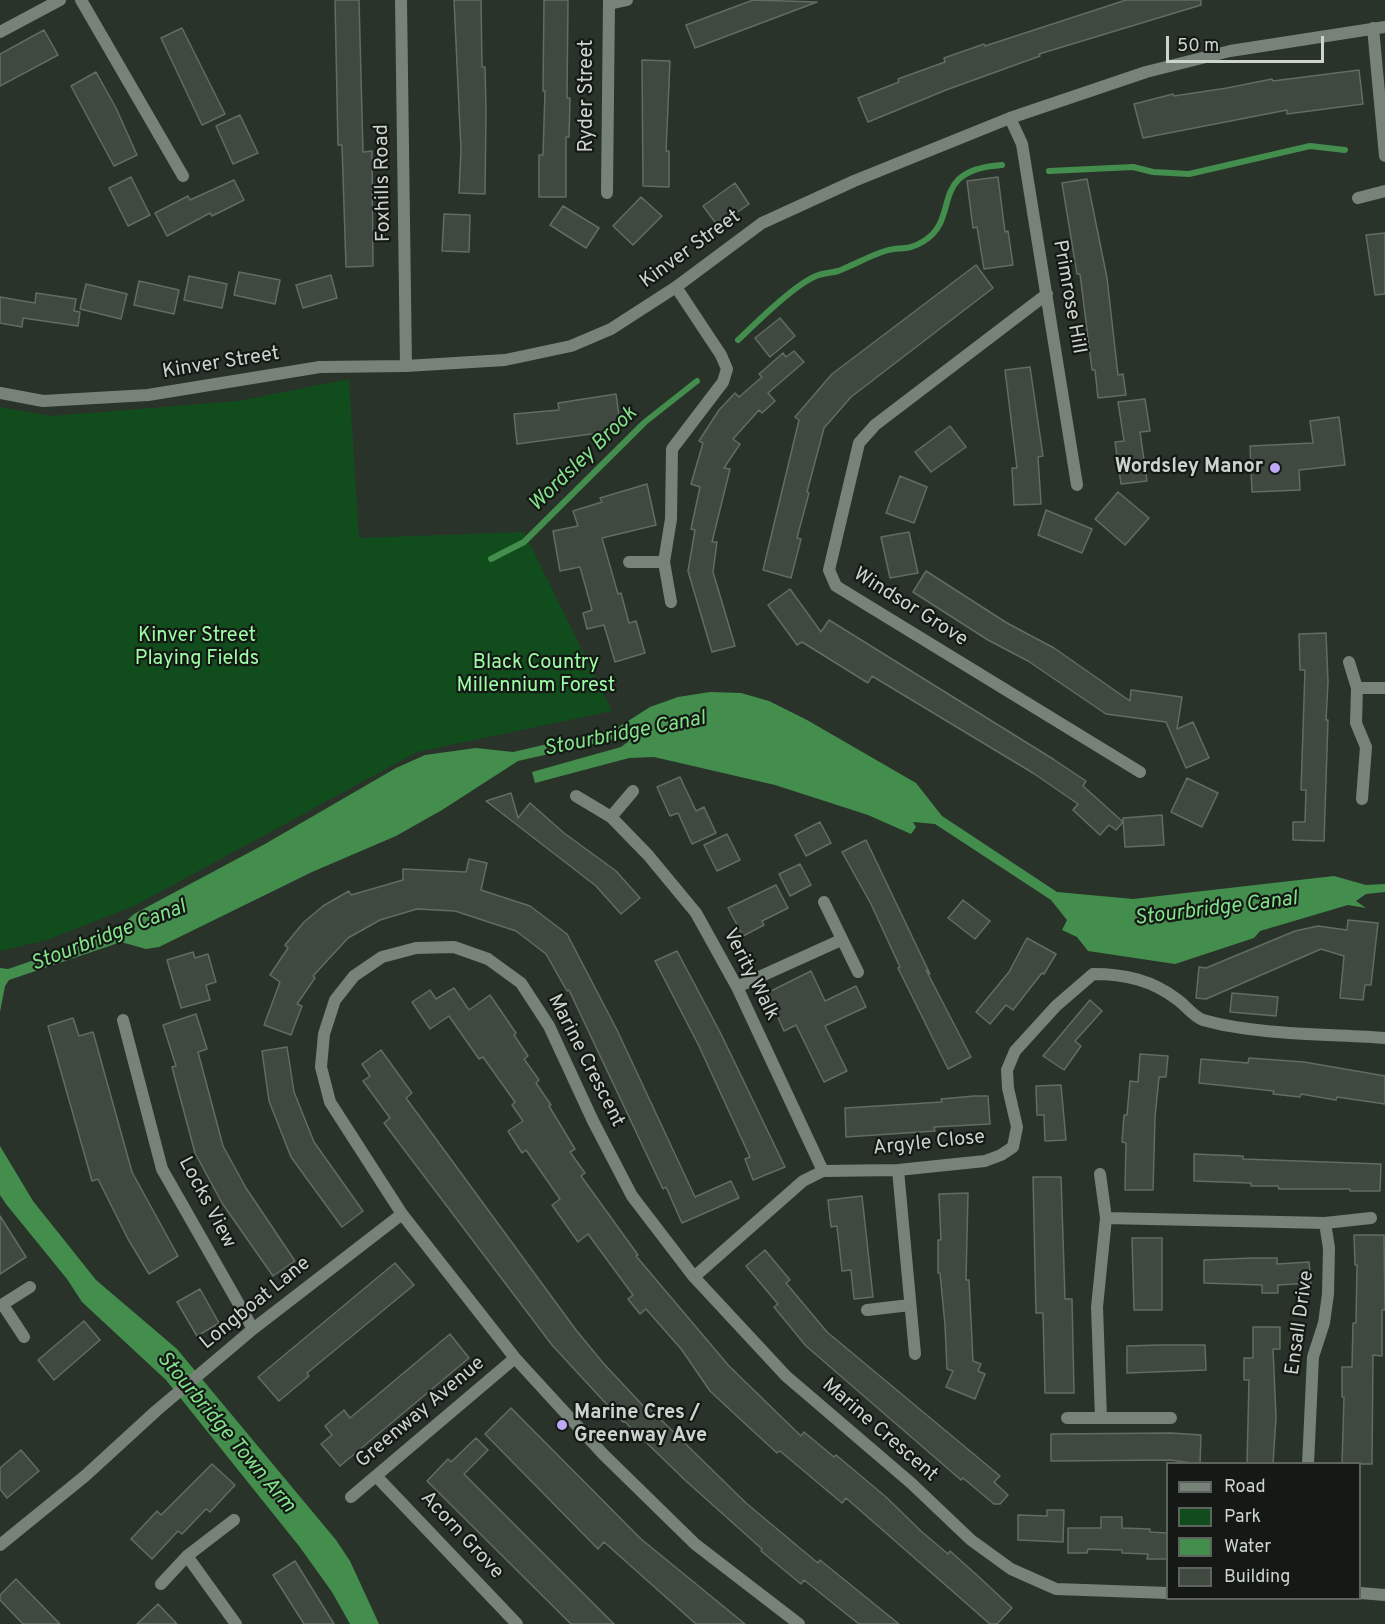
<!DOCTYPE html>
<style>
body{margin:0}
#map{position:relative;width:1385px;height:1624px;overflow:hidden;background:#29332a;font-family:Overpass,sans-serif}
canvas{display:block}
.legend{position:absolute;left:1166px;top:1462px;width:195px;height:138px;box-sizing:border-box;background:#151915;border:2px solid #5f635f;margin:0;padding:8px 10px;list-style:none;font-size:18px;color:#cdd3cd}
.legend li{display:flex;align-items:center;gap:12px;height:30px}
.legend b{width:30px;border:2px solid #5f635f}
.scale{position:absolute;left:1166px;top:36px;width:158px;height:27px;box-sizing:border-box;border:3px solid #cdd3cd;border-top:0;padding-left:8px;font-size:18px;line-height:21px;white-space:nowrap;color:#cdd3cd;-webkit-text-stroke:4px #151915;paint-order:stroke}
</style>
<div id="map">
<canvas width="1385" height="1624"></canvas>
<ul class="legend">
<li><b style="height:8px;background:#778378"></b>Road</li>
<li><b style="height:16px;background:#114d1c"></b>Park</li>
<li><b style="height:16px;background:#448e4d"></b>Water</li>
<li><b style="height:16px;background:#3f493f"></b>Building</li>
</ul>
<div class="scale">50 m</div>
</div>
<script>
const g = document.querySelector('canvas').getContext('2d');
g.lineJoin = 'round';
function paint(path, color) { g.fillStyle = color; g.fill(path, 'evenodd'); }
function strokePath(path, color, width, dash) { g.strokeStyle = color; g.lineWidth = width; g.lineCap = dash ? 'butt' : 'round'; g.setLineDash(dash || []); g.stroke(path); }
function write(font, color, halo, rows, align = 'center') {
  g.font = font + ' Overpass,sans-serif'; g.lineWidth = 4.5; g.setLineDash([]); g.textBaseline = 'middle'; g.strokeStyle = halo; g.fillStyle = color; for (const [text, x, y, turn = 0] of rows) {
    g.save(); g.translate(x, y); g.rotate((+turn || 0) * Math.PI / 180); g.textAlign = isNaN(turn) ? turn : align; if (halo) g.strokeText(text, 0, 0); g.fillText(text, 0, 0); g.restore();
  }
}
paint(new Path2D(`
 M349 379 359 538 524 532 612 711 417 752 136 905 47 940 0 951V407L51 416 238 401Z`), '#114d1c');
paint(new Path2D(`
 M710 692 741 693 769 701 807 720 916 783 942 816 1057 892 1133 899 1334 876 1366 885 1385 884V892L1366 894 1356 901 1366 908 1348 905 1260 931 1254 938 1175 964 1088 951 1077 937 1062 930 1067 920 1051 900 935 824 913 822 916 827 911 834 868 815 775 785 654 757 629 758 535 783 532 772 621 747 629 741 619 738 518 761 442 810 396 836 312 872 159 947 146 949 121 942 9 980 5 986 0 1012V968L8 969 113 933 134 914 265 844 396 768 425 755 476 748 513 752 617 728 650 707 678 697Z
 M0 1146 33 1201 96 1280 177 1349 336 1540 350 1561 379 1624H350L332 1592 299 1546 166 1380 82 1302 67 1279 6 1204 0 1195Z`), '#448e4d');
strokePath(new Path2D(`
 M1049 171 1133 167 1153 172 1189 174 1310 146 1345 150
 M738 340C756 323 794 285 816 276 823 273 831 273 838 271 854 265 869 256 885 251 900 246 907 252 924 241 962 218 926 170 1002 165
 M491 559 524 542 645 422 697 381`), '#448e4d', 6);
const building = new Path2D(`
 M335 0H359L363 152 372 151 373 266 346 267 342 145H338Z
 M454 0H481L482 67H485L486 111 485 194 459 193 461 150Z
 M544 0H568L567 98H570L569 137H566V197H539V155H543L545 91H543Z
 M753 0 817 2 695 48 686 25Z
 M1126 0H1201V5L1039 54 1040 56 946 90 868 122 858 98 899 82 898 79 945 62 944 58 984 44 985 46Z
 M182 28 225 114 202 125 161 38Z
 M44 30 58 55 0 86V54Z
 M642 60 670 61 666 151H669V187L643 186Z
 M1359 70 1363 104 1287 114V110L1143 138 1134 104 1173 94 1174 96 1227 88 1272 79 1273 81Z
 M96 72 116 108 137 155 114 166 71 86Z
 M240 115 258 153 233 164 216 126Z
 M131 177 150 215 128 226 109 188Z
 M998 177 1005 232 1008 231 1013 265 984 269 977 227 973 228 967 181Z
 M1087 179 1107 278 1118 375 1123 374 1126 395 1098 398 1095 370H1092L1080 274H1077L1062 183Z
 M234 180 244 200 212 216 210 213 167 236 155 213 188 196 190 200Z
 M735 183 749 204 718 226 703 206Z
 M641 197 662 216 633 245 613 226Z
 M563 206 599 228 586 248 550 225Z
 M444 214 470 215 469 252 442 251Z
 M1385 233V294L1375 295 1366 235Z
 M976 265 993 288 851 397 824 428 807 492 809 493 797 538 801 539 791 578 763 570 799 420 795 417 832 374Z
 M239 272 280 280 275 304 234 295Z
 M331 275 337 298 303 308 296 285Z
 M189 276 227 284 222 308 184 300Z
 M139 281 179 290 174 314 134 305Z
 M86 284 127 294 121 319 80 309Z
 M36 293 76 299 74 311 80 312 78 326 23 318 22 327 0 323V297L35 303Z
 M780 318 795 336 770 357 755 338Z
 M794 351 804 362 768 393 775 401 762 413 759 410 733 439 740 444 724 468 730 469 712 542H717L713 572 735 646 712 652 688 571 695 530 691 529 700 487 691 484 703 443 699 441 719 410 735 393 739 397 762 377 759 374 783 353 786 357Z
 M1030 367 1043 456 1038 457 1041 504 1014 505 1012 468H1017L1005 370Z
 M616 394 621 430 517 444 514 414 559 410 558 403Z
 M1145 399 1150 431 1140 432 1147 481 1121 484 1115 442 1124 441 1118 402Z
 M1339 417 1345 465 1299 470 1300 490 1252 492 1250 446 1313 443 1310 421Z
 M950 426 966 447 931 472 915 452Z
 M900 476 927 487 914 523 886 513Z
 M647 484 656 525 602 538 618 594 621 593 629 623 636 621 645 653 615 662 604 625 587 629 583 613 592 610 580 567 560 571 553 531 578 526 573 511 602 502 600 498Z
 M1118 492 1149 518 1125 545 1095 519Z
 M1046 510 1092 529 1082 553 1038 535Z
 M909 532 918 573 890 578 881 537Z
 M926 571 1007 623 1054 648 1130 701 1131 690 1182 697 1177 729 1193 722 1209 758 1186 768 1166 722 1106 714 1028 661 988 640 913 592Z
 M790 589 821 632 829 620 1053 759 1086 781 1083 786 1123 822 1116 830 1109 825 1100 835 1073 810 1078 804 1033 773 872 676 868 683 802 642 797 645 768 605Z
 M1326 633 1328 682 1326 720H1328L1324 841 1293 840V822H1305L1306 790H1301L1305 670H1300L1299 634Z
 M680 777 696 811 704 807 716 833 692 844 678 813 670 816 657 787Z
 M1187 778 1218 793 1202 827 1171 812Z
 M511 793 518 818 530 803 564 833 616 871 640 898 621 914 596 886 486 801Z
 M1162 815 1164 845 1125 847 1123 818Z
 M820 822 831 843 806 856 795 835Z
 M727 834 740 860 717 871 704 845Z
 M866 840 930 974 926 970 971 1057 948 1069 898 968 900 967 871 904 842 852Z
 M469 859 487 863 481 890 530 906 567 934 617 1030 695 1197 731 1181 739 1198 682 1223 666 1187 663 1189 569 990 567 991 546 954 516 931 455 911 417 909 380 920 348 938 313 976 315 978 297 1004 302 1006 291 1035 264 1025 280 982 270 975 288 948 285 945 304 922 323 906 349 891 351 895 403 880V869L466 872Z
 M800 864 811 885 790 896 779 874Z
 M776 885 788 908 762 921 764 925 743 936 728 908Z
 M963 900 990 921 975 939 948 918Z
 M1348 920 1378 923 1371 985H1365L1363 1000 1340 998 1344 956 1321 949 1206 999 1196 998 1199 967 1206 968 1295 931 1318 926 1347 930Z
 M1027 938 1056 954 1044 974 1042 973 1013 1010 1006 1005 990 1024 976 1012 1009 972Z
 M677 951 721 1034 785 1167 753 1180 745 1159 750 1157 698 1044 655 961Z
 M193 952 195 958 208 954 216 982 206 985 210 1000 181 1008 167 960Z
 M811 971 825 1001 856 986 866 1007 825 1026 847 1071 824 1082 796 1025 784 1031 767 993Z
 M454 988 469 1010 490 995 516 1033 514 1035 528 1056 524 1059 539 1080 536 1083 551 1105 549 1106 575 1149 570 1152 585 1173 581 1176 638 1255 636 1256 729 1366 801 1436 804 1432 834 1457 836 1455 886 1497 922 1532 948 1554 950 1551 979 1577 1012 1608 997 1624H990L846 1498 842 1503 780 1451 777 1453 740 1419 710 1391 682 1350 646 1309 640 1314 628 1299 633 1295 588 1234 578 1242 552 1205 560 1199 526 1150 522 1153 508 1131 523 1121 512 1105 515 1102 483 1057 479 1059 449 1016 430 1029 412 1002 430 990 436 999Z
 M1232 993 1278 997 1276 1016 1230 1012Z
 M1090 1000 1102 1011 1075 1041 1081 1046 1064 1070 1043 1056Z
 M196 1014 207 1049 198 1052 223 1146 246 1188 295 1261 273 1276 222 1203 195 1153 172 1067 176 1066 163 1025Z
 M73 1018 79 1036 93 1032 132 1172 178 1256 149 1274 128 1239 98 1179 92 1181 48 1026Z
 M287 1047 294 1092 314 1142 363 1211 342 1227 291 1157 269 1101 262 1051Z
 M381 1050 412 1093 406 1098 576 1330 604 1364 648 1411 650 1409 746 1503 801 1549 818 1563 820 1560 899 1624H859L804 1580 801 1584 761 1551 762 1549 686 1481 624 1421 623 1422 552 1345 384 1123 390 1118 363 1081 370 1076 362 1064Z
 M1140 1054 1168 1056 1166 1077H1159L1155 1117 1153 1190H1125L1126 1143 1122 1142 1124 1115H1127L1130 1081 1138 1082Z
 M1249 1058 1304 1062 1385 1076V1104L1337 1097 1336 1100 1301 1094 1300 1097 1273 1094 1274 1091 1199 1083 1201 1059 1248 1063Z
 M1061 1085 1066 1140 1045 1141 1044 1115H1037L1036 1086Z
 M974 1096H988L990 1124 934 1127 935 1131 846 1137 845 1108 942 1102 941 1099Z
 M1194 1154 1243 1156V1159L1381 1164 1380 1191H1350V1189H1279L1278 1186H1251V1183L1194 1181Z
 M1033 1177H1061L1065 1299H1072L1074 1393H1045L1043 1313H1036Z
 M968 1193 966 1280H969L973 1361 981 1364 978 1371 985 1374 975 1399 946 1387 953 1371 947 1369 945 1325 940 1273H938V1240H941L939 1194Z
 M862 1196 873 1297 854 1299 851 1270 842 1271 837 1226 831 1227 828 1200Z
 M0 1216 26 1257 0 1274Z
 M1354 1235H1384L1385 1310H1382V1356L1373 1355 1372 1464H1342L1344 1397H1342V1367H1352L1353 1323H1356L1357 1265H1355Z
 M1132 1238H1162V1310H1134Z
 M765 1250 790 1280 786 1283 827 1332 1000 1476 994 1482 1008 1495 1000 1504H994L963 1478 961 1480 806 1346 774 1307 778 1304 746 1266Z
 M1252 1258H1277V1264L1309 1262 1311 1283 1278 1285V1293H1262V1285L1204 1283V1260Z
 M395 1263 414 1285 307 1373 309 1376 279 1401 258 1377Z
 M200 1289 219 1323 197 1336 177 1302Z
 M84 1321 100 1340 54 1380 38 1360Z
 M1253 1327H1280V1349H1273L1276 1417 1273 1464H1247L1249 1380H1244V1358H1253Z
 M450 1334 469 1358 340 1466 321 1444 332 1435 325 1426 344 1410 350 1418Z
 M1159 1345H1205L1206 1370 1127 1373V1346Z
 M511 1408 641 1539 745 1624H696L604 1542 598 1549 485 1434Z
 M1171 1433 1201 1435 1200 1464 1170 1460 1051 1461V1434Z
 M476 1438 488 1450 464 1474 614 1624H571L427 1481 448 1459 451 1462Z
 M21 1450 39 1471 7 1498 0 1489V1468Z
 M212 1464 235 1485 210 1512 206 1509 182 1534 178 1531 152 1559 131 1539 157 1511 161 1515Z
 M1047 1510H1064L1063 1542 1018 1540V1515L1047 1516Z
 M1101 1517H1122V1528L1150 1529V1532L1167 1533V1559H1147L1148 1554 1122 1553V1550L1088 1549 1087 1553H1068V1528H1101Z
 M295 1561 334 1624H304L273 1575Z
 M16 1579 60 1624H23L0 1600V1595Z
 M158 1604 177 1624H137Z`);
paint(building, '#3f493f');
strokePath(building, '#626d62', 1.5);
strokePath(new Path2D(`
 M81 0 183 176
 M401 0 406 366
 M609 4 627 0
 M1373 28 1385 156
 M0 32 60 0
 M1010 118 1022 144 1077 485
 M607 193 609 0
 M1358 198 1385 191
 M1047 294 875 425 859 443 829 570 836 586 1140 772
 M0 393 43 401 148 395 320 367 406 366 505 360 571 346 611 329 676 287 762 223 854 181 1010 118 1146 72 1230 51 1385 27
 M629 562H664L671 602
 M664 562 671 519 672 449 723 382 727 369 721 355 676 287
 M1349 662 1357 688 1356 723 1366 747 1362 799
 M1357 688H1385
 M576 796 611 817 648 855 696 913 737 987 823 1171
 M611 817 633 791
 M824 902 858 972
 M737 987 841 940
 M123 1020 162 1169 253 1329
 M898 1170 915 1354
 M1100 1174 1106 1218
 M1325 1223 1371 1218
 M694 1277 803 1181 823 1171 898 1170 985 1161 1001 1155 1013 1147 1017 1127 1008 1088 1007 1070 1015 1051 1056 1006 1093 974C1125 974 1152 980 1178 1000 1186 1006 1194 1017 1203 1020 1255 1035 1330 1034 1385 1038
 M3 1305 24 1337
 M0 1306 30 1287
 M867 1310 910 1305
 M1067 1418H1171
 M1101 1418 1097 1307 1106 1218 1325 1223 1329 1248 1328 1294 1324 1323 1313 1357 1308 1464
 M376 1476 517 1624
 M351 1497 515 1358
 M0 1545 85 1476 156 1411 253 1329 402 1214
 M187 1556 236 1624
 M161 1584 187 1556 234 1520
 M1360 1593 1385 1595
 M799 1624 695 1544 603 1454 515 1358 402 1214 330 1102 321 1067 324 1034 335 1000 354 976 382 957 416 948 454 947 488 959 521 983 549 1026 593 1121 632 1196 694 1277 786 1376 911 1483 971 1540 1011 1569 1056 1589 1168 1593`), '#778378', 12);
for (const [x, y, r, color] of [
 [1275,468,6,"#bda9f5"],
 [562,1425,6,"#bda9f5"]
]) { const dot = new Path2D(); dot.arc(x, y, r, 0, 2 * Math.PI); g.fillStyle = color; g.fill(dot); strokePath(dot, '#151915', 2); }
write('20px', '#cdd3cd', '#151915', [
 ["Ryder Street",588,96,-90],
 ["Foxhills Road",384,183,-91],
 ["Kinver Street",691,250,-36],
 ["Primrose Hill",1068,297,80],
 ["Kinver Street",221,364,-9],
 ["Windsor Grove",910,608,32],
 ["Verity Walk",750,975,63],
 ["Marine Crescent",585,1061,63],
 ["Argyle Close",929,1144,-6],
 ["Locks View",206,1203,62],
 ["Longboat Lane",256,1304,-39],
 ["Ensall Drive",1301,1323,-82],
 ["Greenway Avenue",421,1413,-40],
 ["Marine Crescent",879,1431,41],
 ["Acorn Grove",461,1536,47]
]);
write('bold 20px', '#cdd3cd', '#151915', [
 ["Wordsley Manor",1263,468],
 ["Marine Cres /",574,1414,"left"],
 ["Greenway Ave",574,1437,"left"]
], 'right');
write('20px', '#9cfea4', '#151915', [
 ["Kinver Street",197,637],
 ["Playing Fields",197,660],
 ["Black Country",536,664],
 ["Millennium Forest",536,687]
]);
write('italic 21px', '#82e38b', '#151915', [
 ["Wordsley Brook",584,460,-44],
 ["Stourbridge Canal",625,735,-11],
 ["Stourbridge Canal",1216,910,-7],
 ["Stourbridge Canal",109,937,-21],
 ["Stourbridge Town Arm",225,1433,50]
]);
</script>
